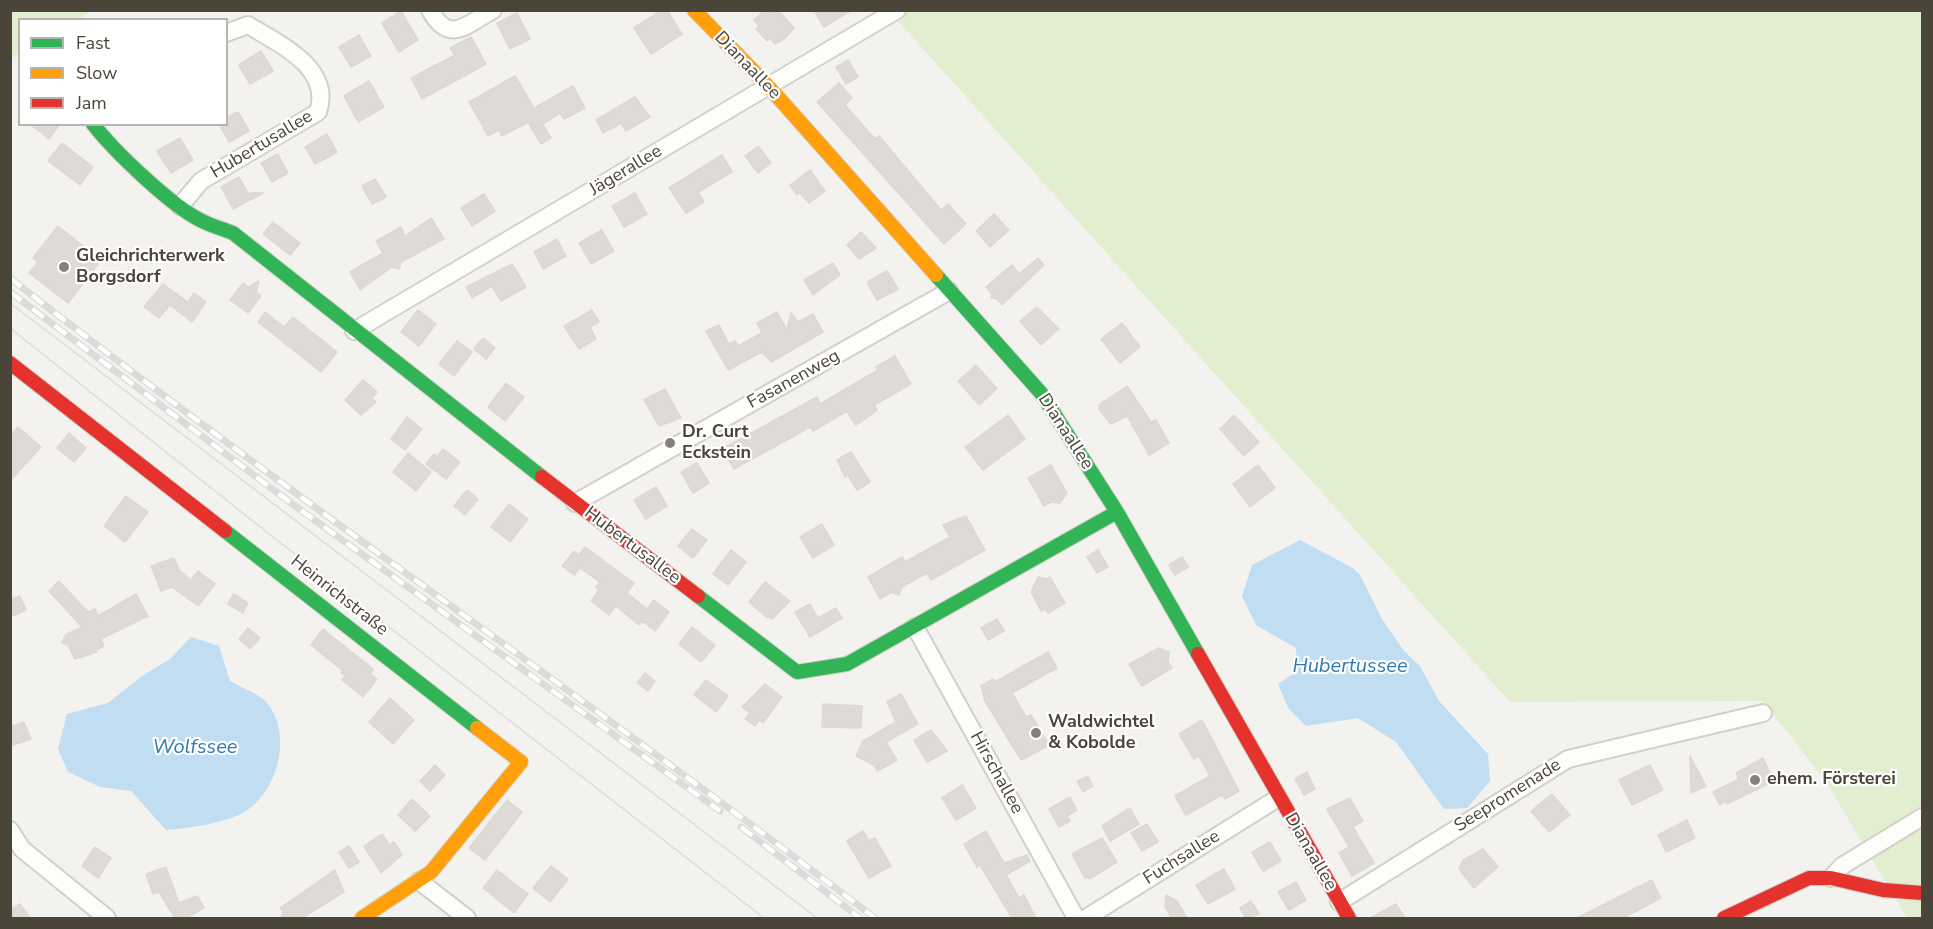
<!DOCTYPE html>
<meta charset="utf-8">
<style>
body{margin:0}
#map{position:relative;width:1933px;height:929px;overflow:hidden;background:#f4f2ee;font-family:"Nunito Sans",sans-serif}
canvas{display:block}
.frame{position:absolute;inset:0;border:12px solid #4b4439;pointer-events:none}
.legend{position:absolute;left:18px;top:18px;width:210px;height:108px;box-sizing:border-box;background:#fff;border:2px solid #b7b4b0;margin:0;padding:8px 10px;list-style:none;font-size:18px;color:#4b4439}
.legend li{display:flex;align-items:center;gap:12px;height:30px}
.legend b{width:30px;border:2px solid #b7b4b0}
</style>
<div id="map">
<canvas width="1933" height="929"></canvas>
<div class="frame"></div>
<ul class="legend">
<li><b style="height:8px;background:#30b455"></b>Fast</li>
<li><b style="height:8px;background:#ff9f0a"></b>Slow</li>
<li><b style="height:8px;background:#e5322d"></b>Jam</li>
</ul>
</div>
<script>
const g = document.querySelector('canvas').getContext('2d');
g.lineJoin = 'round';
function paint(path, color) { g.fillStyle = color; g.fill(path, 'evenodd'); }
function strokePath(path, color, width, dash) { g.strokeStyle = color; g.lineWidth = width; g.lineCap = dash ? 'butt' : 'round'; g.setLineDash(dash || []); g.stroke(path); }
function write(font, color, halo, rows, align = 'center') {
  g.font = font + ' "Nunito Sans",sans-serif'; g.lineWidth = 4.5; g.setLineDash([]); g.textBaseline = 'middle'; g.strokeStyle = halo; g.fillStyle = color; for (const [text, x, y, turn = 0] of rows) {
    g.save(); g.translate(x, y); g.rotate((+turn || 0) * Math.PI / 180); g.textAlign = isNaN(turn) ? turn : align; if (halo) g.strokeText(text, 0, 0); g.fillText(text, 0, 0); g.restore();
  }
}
paint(new Path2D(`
 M11 10H93V11L78 19 20 20 19 53 11 59Z
 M889 11H1922V918H1907L1828 785 1763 701 1510 702Z`), '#e1eecf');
paint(new Path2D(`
 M1300 540 1353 568 1360 575 1382 619 1404 651 1420 666 1439 701 1488 754 1490 781 1467 808 1444 809 1396 742 1358 718 1306 726 1288 708 1278 684 1297 671 1296 648 1256 625 1242 596 1252 565Z
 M191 637 219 646 230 681C240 687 254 692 263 699 296 730 278 797 239 815 217 824 190 828 166 830L131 791 100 787 68 772 58 749 67 714 108 703 142 676 170 659Z`), '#c0ddf1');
const building = new Path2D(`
 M662 10H667L682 34 651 54 634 28Z
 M765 10H778L794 28 784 39 775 44 770 38 767 41 756 29 759 26 754 20Z
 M814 10H852L824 27Z
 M401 11 418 40 399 52 382 23Z
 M517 13 530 39 510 49 497 23Z
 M359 35 371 56 351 67 339 47Z
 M471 37 486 64 422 99 411 78 455 55 450 48Z
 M261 51 273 71 250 84 239 65Z
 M848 60 858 77 846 84 836 67Z
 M515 76 534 108 573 86 585 108 564 119 560 113 543 124 551 138 541 144 528 122 502 136 499 130 488 136 469 102Z
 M369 81 384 107 358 122 344 96Z
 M839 83 852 98 845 105 875 139 879 136 941 210 948 204 966 224 944 244 817 102Z
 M635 97 650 117 626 131 621 123 603 133 596 120Z
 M238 112 249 131 229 142 219 124H226V118Z
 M30 124H60L49 139Z
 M327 134 337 152 315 164 305 147Z
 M180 138 193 160 171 173 157 151Z
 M62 143 93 167 80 185 48 161Z
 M758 146 771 163 758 173 745 156Z
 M278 154 288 173 272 182 261 163Z
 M722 155 732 172 698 192 704 202 686 213 669 188Z
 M810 170 825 191 809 203 800 193 797 195 790 185Z
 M239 177 248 193H263L233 209 221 187Z
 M375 179 386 197 372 204 362 186Z
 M635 193 647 214 624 227 612 206Z
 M484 194 495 211 472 226 461 208Z
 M994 214 1009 230 990 247 976 231Z
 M431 218 444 239 401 262 399 269 392 267 360 290 350 272 383 253 376 241 401 227 405 236Z
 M273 222 300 243 290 255 263 234Z
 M58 226 101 260 68 303 29 273 38 262 33 258Z
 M602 230 614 251 591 264 579 243Z
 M861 232 876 248 859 259 847 245Z
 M557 239 566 256 543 269 534 252Z
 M1038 258 1044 265 1002 305 997 299 991 298 992 294 986 287 1002 273 1012 265 1019 274Z
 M833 263 840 275 813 295 804 280Z
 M512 264 526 287 501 301 492 286 472 298 466 287Z
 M887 271 898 289 877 300 867 282Z
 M259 281 256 292 261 296 248 313 230 300 243 283 249 287Z
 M163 284 188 302 194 293 206 302 192 322 170 305 159 318 144 307Z
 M1037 307 1059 329 1041 345 1020 321Z
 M418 310 436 324 419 346 401 332Z
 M592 310 599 322 590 327 596 339 579 349 564 326Z
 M265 312 284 327 293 317 337 352 321 372 258 322Z
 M777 312 787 330 791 313 798 322 813 314 823 332 771 362 762 352 728 370 706 331 719 325 729 344 735 341 738 346 762 333 757 323Z
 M1122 323 1140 347 1120 363 1101 339Z
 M483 338 495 348 486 359 474 349Z
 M457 341 472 352 454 376 439 364Z
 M895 356 911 384 874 405 877 410 864 420 855 425 847 411 813 431 810 427 734 469 722 449 817 397 820 404 878 370 876 367Z
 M976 365 997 389 979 405 958 381Z
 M363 380 377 392 372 398 376 402 361 415 345 400Z
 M506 383 524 397 505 421 488 407Z
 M1127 386 1151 422 1156 420 1169 443 1149 455 1127 416 1111 424 1099 409 1100 404Z
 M665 389 681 418 659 426 644 400Z
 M1008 415 1025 439 983 470 965 447Z
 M1234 415 1259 442 1244 456 1220 429Z
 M407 417 422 429 405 450 391 439Z
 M18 427 41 447 10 481V437Z
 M69 433 86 448 74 462 57 448Z
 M443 449 460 462 446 479 426 464 434 454 437 456Z
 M851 452 870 482 857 490 848 475 845 477 837 460Z
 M408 453 431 472 416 491 393 472Z
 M697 463 709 483 693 493 681 472Z
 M1051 465 1067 493 1060 503 1051 502 1044 506 1028 478Z
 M1258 465 1275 488 1250 507 1233 484Z
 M656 487 667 506 646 519 634 500Z
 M467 490 478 499 465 515 454 506Z
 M126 496 148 512 125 542 104 526Z
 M509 504 528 519 510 542 491 527Z
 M966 516 985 550 931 580 927 573 902 587 899 595 892 592 880 599 868 577 902 557 905 562 950 537 943 525Z
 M822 524 834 545 813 558 800 537Z
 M692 529 707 540 693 558 678 546Z
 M585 547 634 583 627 593 647 609 654 600 669 612 655 631 642 621 639 625 616 606 609 615 591 601 599 590 596 587 600 582 580 568 574 575 562 566 574 551 579 555Z
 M731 550 746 562 728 585 713 574Z
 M1098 550 1108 567 1097 573 1087 557Z
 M1182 557 1188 567 1175 575 1169 565Z
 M174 558 179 570 191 580 198 571 215 584 198 606 172 587 161 591 151 566Z
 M1038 577 1047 579 1050 577 1065 603 1048 613 1045 609 1041 611 1031 592Z
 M59 581 88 612 95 609 98 616 136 594 148 616 101 639 104 646 96 650 97 652 75 659 68 645 62 643 65 635 82 627 49 591Z
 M765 582 790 601 772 619 765 616 749 602Z
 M234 594 248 603 243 613 228 604Z
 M20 596 26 610 10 617V600Z
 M810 604 818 618 836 608 842 618 810 637 795 612Z
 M997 619 1004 631 988 640 981 628Z
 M692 627 715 645 701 662 679 644Z
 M248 628 260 638 250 649 239 639Z
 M323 629 373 669 370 674 377 679 363 697 342 680 345 676 341 673 343 671 311 645Z
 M1159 648 1169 652 1168 662 1172 668 1142 686 1129 664Z
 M1048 652 1057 668 1012 693 1026 717 1031 715 1049 745 1021 760 985 701 981 686 993 679 995 682Z
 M645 673 655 681 648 691 637 683Z
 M706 680 728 696 716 712 694 695Z
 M765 684 782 697 763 723 759 720 755 726 745 719 750 713 742 707Z
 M901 694 918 724 886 742 897 760 877 771 874 765 856 756 863 741 896 722 887 702Z
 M390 698 414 720 393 744 369 722Z
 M823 704 862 706 861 728 822 727Z
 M1202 720 1239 791 1225 799 1222 795 1186 815 1175 796 1210 776 1199 756 1194 759 1179 734Z
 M24 722 31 739 10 746V727Z
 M931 730 947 751 927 762 914 740Z
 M1690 756 1706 786 1691 793Z
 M1763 758 1774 781 1727 804 1726 801 1720 805 1713 792 1739 779 1736 773Z
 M435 765 445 775 430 791 420 781Z
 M1650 765 1663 790 1632 805 1619 780Z
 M1307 772 1315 789 1304 795 1295 779Z
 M1088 776 1093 786 1083 792 1077 781Z
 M962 785 976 808 956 820 942 798Z
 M1552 794 1570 815 1549 832 1531 811Z
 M1070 797 1077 810 1067 816 1070 821 1059 827 1049 809Z
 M1350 798 1363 821 1353 827 1374 863 1352 876 1339 853 1349 847 1327 809Z
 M412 799 430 816 415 831 398 815Z
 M507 800 522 812 485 860 469 848Z
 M1130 808 1139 824 1110 841 1102 826Z
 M1687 820 1695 838 1666 852 1658 835Z
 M1147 824 1158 842 1142 851 1131 833Z
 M863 831 869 841 875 838 891 866 869 878 847 841Z
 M986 831 1004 863 1027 855 1030 861 1006 875 1019 898 1024 895 1036 918H1012L980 865 977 867 964 844Z
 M382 834 389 845 394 842 402 855 381 873 364 846Z
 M1102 838 1117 862 1091 878H1085L1072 854Z
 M1270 842 1281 861 1263 871 1252 852Z
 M349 846 359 862 349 868 339 852Z
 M95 847 111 858 98 878 82 866Z
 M1483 849 1498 867 1474 888 1459 869 1463 860Z
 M551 866 568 879 550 902 533 888Z
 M166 867 179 903 197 896 204 908 186 918H175L159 892 153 894 146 874Z
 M1224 869 1235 889 1208 904 1196 885Z
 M335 870 344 892 302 918H281L283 912 280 908Z
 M497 870 528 894 514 913 483 888Z
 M1652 880 1661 898 1623 918H1577Z
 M1296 882 1306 900 1289 910 1278 892Z
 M1166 895 1177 901 1187 918H1172L1165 907Z
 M1251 901 1259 914 1246 918 1240 908Z
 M20 904 30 918H10V910Z
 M1396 904 1405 918H1370Z`);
paint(building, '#dedbd6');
strokePath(building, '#dcd9d4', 1.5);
const street = new Path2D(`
 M430 10C449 45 466 25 493 10
 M180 206 201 181 318 112C333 68 279 44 248 25L226 33
 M354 331 897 10
 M575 503 949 291
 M915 627 1076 918
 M10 830 22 849 107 918
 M1831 878 1842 866 1922 817
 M419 881 467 918
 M1339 902 1568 759 1763 713
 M1086 918 1278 798`);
const fast = new Path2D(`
 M93 124C114 151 171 206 202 221 212 226 223 229 233 233L542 477
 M936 275 1041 393 1117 512 1198 654
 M225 531 477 728
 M698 596 797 672 847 664 1117 512`);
const slow = new Path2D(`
 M694 10 768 86 936 275
 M362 918 431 872 521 762 477 728`);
const jam = new Path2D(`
 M10 363 225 531
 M542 477 698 596
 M1198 654 1349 918
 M1724 918 1809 878H1831L1883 890 1922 893`);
strokePath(street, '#d2d0cb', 20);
strokePath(fast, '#d3cfc5', 16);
strokePath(slow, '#d3cfc5', 16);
strokePath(jam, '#d3cfc5', 16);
strokePath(street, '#fdfdfc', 16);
strokePath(fast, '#30b455', 14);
strokePath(slow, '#ff9f0a', 14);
strokePath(jam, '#e5322d', 14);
strokePath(new Path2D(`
 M10 303 817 918
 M10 328 264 530 764 918`), '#dbdbda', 1.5);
const rail = new Path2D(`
 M10 278C293 499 590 700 875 918
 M10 292 295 506 720 811
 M741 827 860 918`);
strokePath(rail, '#dbdbda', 7);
strokePath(rail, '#fff', 4.5, [14]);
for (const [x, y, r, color] of [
 [64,267,6,"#868178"],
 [670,443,6,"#868178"],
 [1036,733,6,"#868178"],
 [1755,780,6,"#868178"]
]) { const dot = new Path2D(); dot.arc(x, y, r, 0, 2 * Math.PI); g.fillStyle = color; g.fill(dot); strokePath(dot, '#fff', 2); }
write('18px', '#4b4439', '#fff', [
 ["Dianaallee",747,66,46],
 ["Hubertusallee",262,145,-31],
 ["Jägerallee",626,171,-31],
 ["Fasanenweg",794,380,-29],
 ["Dianaallee",1065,432,57],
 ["Hubertusallee",632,546,37],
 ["Heinrichstraße",339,596,38],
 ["Hirschallee",996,773,61],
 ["Seepromenade",1508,796,-32],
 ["Dianaallee",1310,852,60],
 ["Fuchsallee",1182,858,-32]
]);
write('bold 18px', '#4b4439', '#fff', [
 ["Gleichrichterwerk",76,257],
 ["Borgsdorf",76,278],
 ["Dr. Curt",682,433],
 ["Eckstein",682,454],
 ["Waldwichtel",1048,723],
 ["& Kobolde",1048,744],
 ["ehem. Försterei",1767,780]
], 'left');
write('italic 20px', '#2e7ab2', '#fff', [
 ["Hubertussee",1350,667],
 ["Wolfssee",195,748]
]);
</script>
